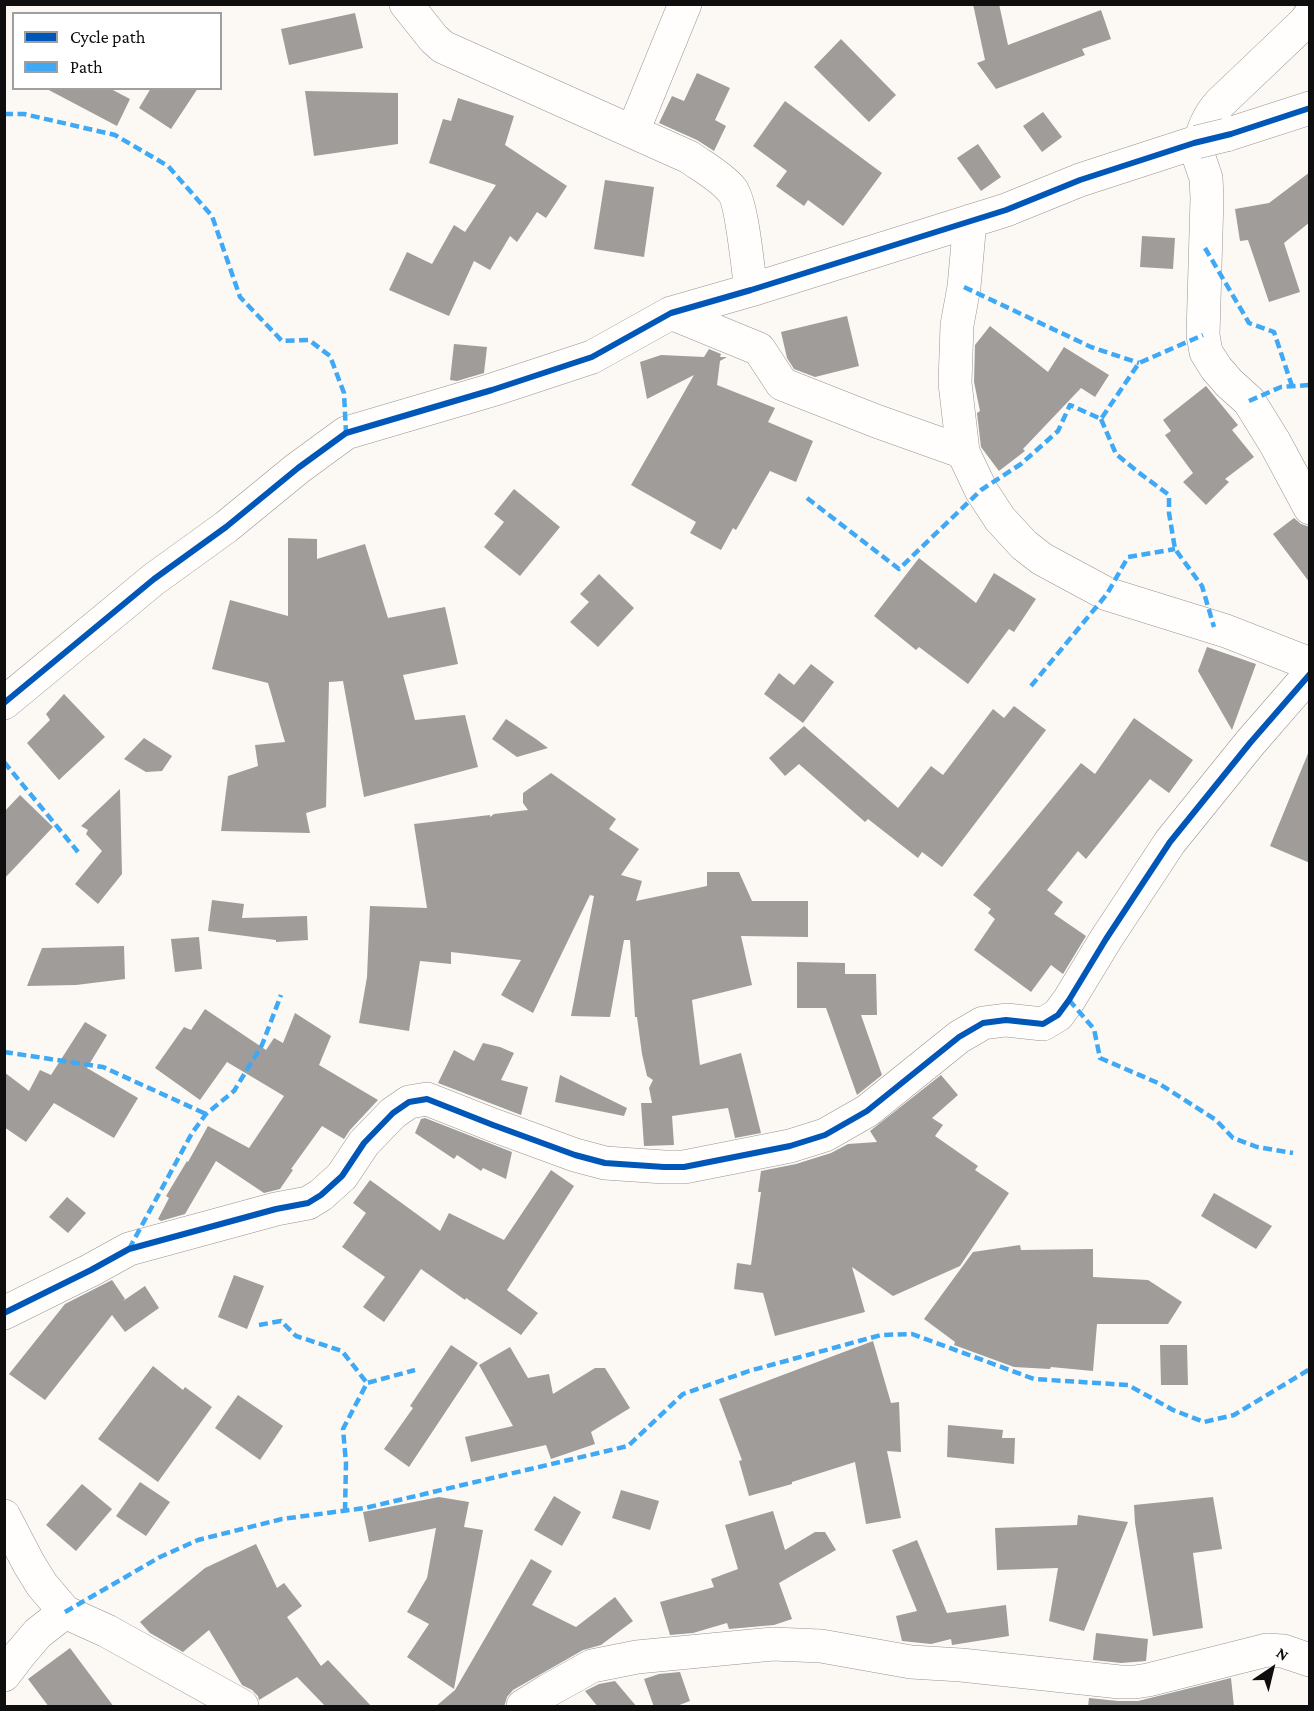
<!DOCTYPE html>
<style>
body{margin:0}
#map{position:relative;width:1314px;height:1711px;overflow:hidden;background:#fcf9f4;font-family:"Crimson Pro",serif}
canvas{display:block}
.frame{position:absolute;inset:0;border:6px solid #0e0e0e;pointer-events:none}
.legend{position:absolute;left:12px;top:12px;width:210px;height:78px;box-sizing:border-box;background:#fff;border:2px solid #9f9f9f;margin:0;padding:8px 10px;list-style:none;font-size:18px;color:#0e0e0e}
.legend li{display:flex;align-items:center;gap:12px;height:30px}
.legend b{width:30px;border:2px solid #9f9f9f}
.north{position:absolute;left:1242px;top:1639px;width:60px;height:60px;-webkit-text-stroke:4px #fff;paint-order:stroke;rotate:35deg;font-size:16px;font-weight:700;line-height:24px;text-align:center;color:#0e0e0e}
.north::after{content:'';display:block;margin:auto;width:21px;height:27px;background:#0e0e0e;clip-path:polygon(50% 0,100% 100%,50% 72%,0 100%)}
</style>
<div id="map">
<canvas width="1314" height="1711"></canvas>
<div class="frame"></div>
<ul class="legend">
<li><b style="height:8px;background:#0057b8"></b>Cycle path</li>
<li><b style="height:8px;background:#3fa9f5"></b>Path</li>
</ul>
<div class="north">N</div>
</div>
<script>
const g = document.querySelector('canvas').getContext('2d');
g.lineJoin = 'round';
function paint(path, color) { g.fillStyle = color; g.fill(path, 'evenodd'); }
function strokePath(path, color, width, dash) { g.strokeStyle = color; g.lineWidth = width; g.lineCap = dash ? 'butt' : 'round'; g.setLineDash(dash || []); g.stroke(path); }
paint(new Path2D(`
 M973 4H999L1008 45 1101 10 1111 39 1082 49 1085 55 996 89 977 63 985 60Z
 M355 13 363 48 289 65 281 29Z
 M841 39 896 95 869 122 814 67Z
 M697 73 730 88 715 120 726 126 714 151 697 140 659 123 672 96 684 101Z
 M45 88H109L130 99 117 126Z
 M151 88H198L171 129 139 108Z
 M305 91 398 93V144L314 156Z
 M458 98 514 116 505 145 567 186 546 218 537 212 517 242 510 236 490 270 474 261 449 316 389 290 407 252 432 264 454 225 465 232 496 185 429 163 443 119 451 121Z
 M785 101 882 173 843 226 808 200 804 206 776 186 787 171 753 146Z
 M1043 112 1062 137 1042 152 1023 126Z
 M978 144 1001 177 981 191 957 158Z
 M1310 172V222L1284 243 1300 292 1269 302 1248 240 1240 241 1235 209 1269 203Z
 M605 180 654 187 644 257 594 249Z
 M1142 236 1175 238 1173 269 1140 267Z
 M847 316 859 366 815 377 794 369 787 358 781 332Z
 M990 326 1048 372 1064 347 1109 375 1095 397 1081 388 1023 449 1025 451 999 471 981 447 977 413 980 411 974 382 975 345Z
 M454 344 487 347 484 373 457 381 450 380Z
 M709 349 721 354 720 357H727L720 361 717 385 775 408 768 422 813 441 796 482 770 471 736 530 733 528 721 550 690 533 696 522 631 485 694 375 647 399 640 362 661 355 704 357Z
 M1206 386 1238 425 1232 430 1254 457 1225 479 1229 482 1206 505 1183 482 1193 473 1165 435 1171 431 1163 420Z
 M514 489 560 527 520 576 484 547 504 522 494 514Z
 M1294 518 1301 524 1310 527V583L1273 534Z
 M288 538 317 539V559L365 544 388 618 445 607 458 664 403 675 415 720 465 715 478 767 364 797 343 681 329 682 326 807 306 813 310 833 221 831 228 776 258 766 255 745 285 742 268 683 212 669 230 600 288 616Z
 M919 558 976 603 994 573 1036 599 1014 632 1009 629 968 684 919 647 916 650 874 616Z
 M599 574 634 608 598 647 570 622 589 602 580 594Z
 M1207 647 1256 664 1232 730 1198 671Z
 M811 664 834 682 803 723 764 694 779 673 794 685Z
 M64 694 105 737 59 780 27 743 50 720 46 714Z
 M1014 706 1046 730 942 867 922 852 918 858 868 819 865 822 799 764 785 776 769 758 804 726 898 808 931 766 943 775 993 709 1004 718Z
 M1134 718 1193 760 1169 793 1150 779 1086 859 1078 851 1047 890 1063 902 1054 914 1086 936 1063 974 1051 965 1031 992 974 950 995 919 988 913 991 909 973 895 1081 763 1095 774Z
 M506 719 536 739 548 748 517 757 492 739Z
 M144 738 172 756 162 771 146 772 124 759Z
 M1309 751H1310V863L1270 846Z
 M551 773 616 819 609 829 639 849 621 875 642 881 636 901 707 886V872H739L752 901H808V937L741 936 752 985 692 1000 700 1065 741 1053 761 1133 735 1138 728 1108 672 1116 674 1145 644 1146 641 1103H652L649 1088 653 1080 647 1076 642 1054 637 1017H635L630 940H624L610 1017 571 1016 594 896 590 895 533 1013 501 995 521 960 451 952V964L420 961 409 1031 359 1023 367 977 370 906 427 908 414 824 490 815V817L494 814 528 810 523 803V793Z
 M120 789 122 874 98 904 75 884 102 851 86 834 88 830 81 826Z
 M20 795 53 827 4 879V812Z
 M212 900 244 904 242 918 307 916 308 940 276 942V940L208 931Z
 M199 937 202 969 175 972 171 939Z
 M124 946 125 979 76 985 27 986 42 948Z
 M797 962 845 963V974H876L877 1015H861L882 1075 857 1095 826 1008H797Z
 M205 1009 266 1050 274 1038 283 1043 295 1013 331 1036 319 1065 378 1100 350 1130 344 1139 322 1126 291 1169 293 1170 280 1189 264 1193 216 1161 185 1214 161 1221 158 1219 169 1198 166 1196 187 1161 188 1162 208 1126 249 1148 284 1096 227 1062 200 1100 155 1068 184 1027 191 1030Z
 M85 1022 107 1035 87 1068 138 1098 114 1138 54 1103 26 1142 4 1127V1072L29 1091 40 1070 51 1075Z
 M483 1043 500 1047 514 1053 501 1080 528 1087 521 1115 438 1083 454 1050 474 1061Z
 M560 1075 627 1108 624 1116 555 1102Z
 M941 1075 958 1095 932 1118 943 1125 935 1136 978 1166 975 1170 1009 1193 960 1266 893 1296 852 1267 865 1312 775 1336 763 1293 734 1289 737 1263 751 1265 761 1192H758L761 1171 796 1164 831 1153 848 1144 877 1142 870 1131Z
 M425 1118 512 1152 506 1179 483 1168 481 1171 457 1155 454 1159 415 1133 421 1119Z
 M551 1170 574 1186 507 1290 538 1313 521 1335 466 1298 465 1300 421 1269 384 1322 363 1307 385 1277 342 1247 366 1213 353 1203 370 1180 440 1231 449 1213 504 1240Z
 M1214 1193 1272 1226 1256 1249 1201 1216Z
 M67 1197 86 1213 68 1233 49 1217Z
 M1020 1245 1021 1250 1093 1249V1277L1148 1280 1182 1302 1168 1324H1097L1093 1371 1051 1367 1050 1369 1014 1367 954 1345 955 1342 924 1319 973 1252Z
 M234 1275 264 1286 247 1329 218 1317Z
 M112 1280 125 1299 123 1301 145 1286 159 1308 125 1332 112 1315 45 1400 9 1374 65 1304Z
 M873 1341 891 1403 899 1402 901 1452 887 1451 901 1518 866 1524 855 1462 792 1482V1484L749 1496 739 1461 742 1460 719 1399Z
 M451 1345 478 1363 409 1467 384 1449 413 1408 410 1406Z
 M1160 1345H1187L1188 1385H1161Z
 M510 1347 528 1378 549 1374 553 1394 595 1368H605L630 1408 591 1432 595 1444 551 1459 546 1445 471 1462 465 1437 513 1426 479 1365Z
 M153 1366 183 1390 185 1387 212 1407 158 1482 98 1439Z
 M238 1395 283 1426 260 1460 215 1428Z
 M948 1425 1003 1430 1002 1438H1015L1014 1464 947 1457Z
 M140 1482 170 1502 146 1536 116 1516Z
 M82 1484 112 1509 76 1551 46 1525Z
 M621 1490 659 1501 650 1530 612 1518Z
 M554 1496 581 1512 562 1546 534 1530Z
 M439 1497 469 1502 464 1527 483 1530 454 1689 407 1657 429 1624 407 1612 427 1578 436 1528 369 1542 363 1512Z
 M1213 1497 1222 1549 1193 1553 1203 1628 1153 1636 1135 1523 1134 1505Z
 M773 1511 785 1550 815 1532H825L836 1550 779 1583 792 1619 774 1625 729 1629 727 1623 693 1633 670 1635 660 1602 714 1587 711 1579 738 1569 725 1525Z
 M1078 1515 1128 1522 1084 1631 1049 1621 1058 1568 997 1570 995 1528 1077 1525Z
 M917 1540 947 1613 1006 1605 1009 1636 952 1645 951 1639 931 1644 902 1641 896 1616 917 1611 892 1550Z
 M256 1544 277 1588 284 1583 302 1606 287 1617 321 1666 328 1660 372 1707H326L297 1677 259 1700 258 1696 252 1690 242 1685 209 1630 183 1652 150 1633 140 1622 205 1568Z
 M531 1559 552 1571 532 1605 576 1627 615 1597 633 1621 601 1645 583 1650 513 1690 507 1697 504 1707H435L455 1690Z
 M1096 1633 1148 1639 1146 1661 1121 1663 1093 1660Z
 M70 1648 114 1707H49L28 1679Z
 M680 1672 690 1701 674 1707H654L644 1679 659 1674Z
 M1231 1678 1234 1707H1088L1089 1698 1118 1701H1138Z
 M615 1681 637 1707H598L585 1691 599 1684Z`), '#9f9c99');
const minor = new Path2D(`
 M406 4 434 39 443 47 689 157C703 167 720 176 731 189 742 200 748 271 751 290
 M633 131 685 4
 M1226 135 1310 108
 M1194 143 1206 178 1207 198 1203 335 1206 352 1216 368 1229 383 1249 401 1275 443 1310 508
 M1194 143 1199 148C1202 131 1208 116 1220 103L1305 22 1310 15
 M970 221 964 287 957 325 955 383 963 452 981 490 1000 519 1024 545 1042 559 1107 594 1226 631 1310 664
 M671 313 759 349 782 384 876 421 963 452
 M4 703 154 579 226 527 298 468 346 433 492 390 592 357 671 313 751 290 1006 210 1080 180 1197 142
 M4 1313 91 1270 129 1249 276 1209 308 1203 321 1195 342 1176 364 1143 393 1113 409 1102 427 1099 493 1125 575 1155 605 1163 664 1167H684L790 1146 825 1135 867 1111 959 1037 983 1023 1006 1020 1043 1024 1058 1015 1069 1000 1106 939 1170 842 1250 743 1310 674
 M4 1516 29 1564 42 1585 65 1612 107 1631 242 1706
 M4 1675 20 1654 38 1633 65 1612
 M523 1706 549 1690 592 1666 637 1657 773 1644 821 1646 911 1662 961 1665 1120 1682H1135L1148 1680 1267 1650 1283 1651 1310 1660`);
strokePath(minor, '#959492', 34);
strokePath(minor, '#fffefd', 33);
const minorBridge = new Path2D(`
 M1197 142 1226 135`);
strokePath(minorBridge, '#959492', 34, []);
strokePath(minorBridge, '#fffefd', 33);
strokePath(new Path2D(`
 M4 114H24L115 135 168 166 212 216 240 297 282 341 309 340 330 356 344 393 346 433
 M1205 248 1249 323 1274 332 1292 386
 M964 287 1091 347 1139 363
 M1249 401 1281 387 1310 385
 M1101 419 1116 454 1138 472 1169 495V513L1175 549 1202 586 1214 627
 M807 498 899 569 981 490 1021 464 1058 431 1070 405 1101 419 1139 363 1203 335
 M1031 686 1107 594 1128 557 1175 549
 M4 762 78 852
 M1069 1000 1094 1029 1100 1058 1158 1083 1216 1120 1233 1138 1257 1147 1293 1153
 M4 1052 103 1067 206 1114
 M129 1249 192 1133 206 1114 234 1091 262 1045 281 995
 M259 1325 281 1321 296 1336 342 1351 367 1383
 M345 1511 346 1463 343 1429 367 1383 415 1370
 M65 1612 160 1557 198 1540 282 1519 365 1508 628 1446 683 1394 749 1371 881 1335 912 1334 1034 1379 1128 1385 1173 1410 1204 1422 1234 1415 1310 1369`), '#3fa9f5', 4.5, [9, 4.5]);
strokePath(new Path2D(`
 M4 703 154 579 226 527 298 468 346 433 492 390 592 357 671 313 751 290 1006 210 1080 180 1194 143 1231 134 1310 108
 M4 1313 91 1270 129 1249 276 1209 308 1203 321 1195 342 1176 364 1143 393 1113 409 1102 427 1099 493 1125 575 1155 605 1163 664 1167H684L790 1146 825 1135 867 1111 959 1037 983 1023 1006 1020 1043 1024 1058 1015 1069 1000 1106 939 1170 842 1250 743 1310 674`), '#0057b8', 6);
</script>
